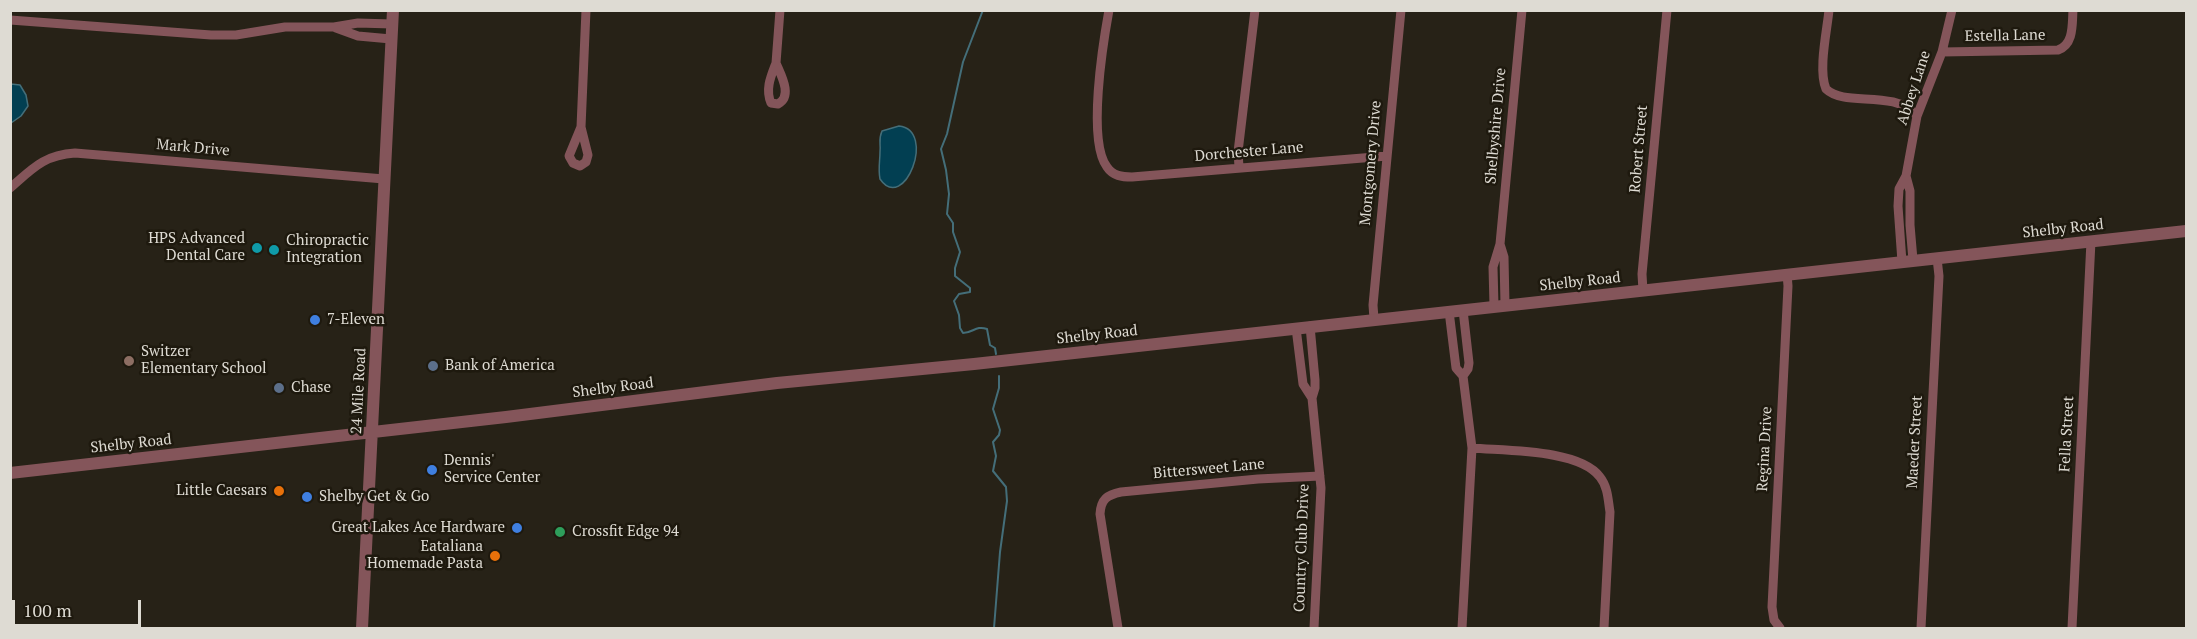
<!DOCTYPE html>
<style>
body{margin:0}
#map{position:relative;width:2197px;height:639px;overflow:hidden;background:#272217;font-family:"PT Serif",serif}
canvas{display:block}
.frame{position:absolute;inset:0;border:12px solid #dedbd3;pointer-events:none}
.scale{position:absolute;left:12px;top:600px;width:129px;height:27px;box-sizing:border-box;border:3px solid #dedbd3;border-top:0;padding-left:8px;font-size:18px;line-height:21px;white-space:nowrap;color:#dedbd3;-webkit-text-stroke:4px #1e190e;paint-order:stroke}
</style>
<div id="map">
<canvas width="2197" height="639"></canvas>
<div class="frame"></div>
<div class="scale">100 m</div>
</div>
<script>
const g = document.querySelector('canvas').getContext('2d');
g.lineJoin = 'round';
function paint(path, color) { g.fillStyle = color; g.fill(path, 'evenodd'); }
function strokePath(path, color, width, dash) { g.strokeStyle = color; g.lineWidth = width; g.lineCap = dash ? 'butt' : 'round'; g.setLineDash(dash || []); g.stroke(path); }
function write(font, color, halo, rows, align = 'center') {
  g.font = font + ' "PT Serif",serif'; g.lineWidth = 5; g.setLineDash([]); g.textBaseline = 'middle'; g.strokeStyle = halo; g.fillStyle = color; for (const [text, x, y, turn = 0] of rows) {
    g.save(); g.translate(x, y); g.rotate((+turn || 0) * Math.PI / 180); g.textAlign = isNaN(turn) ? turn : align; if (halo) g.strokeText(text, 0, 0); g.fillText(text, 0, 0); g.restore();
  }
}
const water = new Path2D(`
 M11 84 20 85 26 95 28 106 21 116 11 123Z
 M899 126C937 130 904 214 880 179 878 169 880 161 880 152 881 143 878 140 882 131Z`);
paint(water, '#023f52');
strokePath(water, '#446e79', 1.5);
strokePath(new Path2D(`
 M983 10 963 62 947 134 941 149 946 170 949 194 947 214 953 223V232L960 252 955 268V276L970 288V292L959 294 954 301 959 315 960 328 963 333C973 333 976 325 987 329L990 345 995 348 996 354
 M994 628 1000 552 1007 501 1006 487 993 471 996 456 993 442 999 435 1000 430 993 409 999 388V376`), '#446e79', 2);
strokePath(new Path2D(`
 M1109 10C1103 43 1087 141 1107 167 1113 176 1122 177 1132 177L1387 156
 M1829 10C1827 31 1818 70 1826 89 1846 108 1893 88 1917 116
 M10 20 211 35H236L285 27H334L358 23 392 24
 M336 28 358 36 391 39
 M1942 52 2058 50C2074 44 2072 25 2073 10
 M776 63C781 75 793 96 778 104L771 103C765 89 771 76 776 63Z
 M776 63 780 10
 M581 127 588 155 586 162 580 166 573 163 569 156 581 127 586 10
 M1239 167 1238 152 1255 10
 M1906 176 1917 116 1942 52 1952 10
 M10 188C33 168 44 155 75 153L384 179
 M1500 244 1504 257 1505 305
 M1902 262 1898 206 1899 189 1906 176 1910 191V225L1913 260
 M1643 291 1642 274 1667 10
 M1494 306 1493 267 1500 244 1522 10
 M1449 311 1456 368 1463 376
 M1374 319 1373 305 1401 10
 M1296 328 1303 384 1312 398 1315 388V380L1310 326
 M1312 398 1321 488 1314 628
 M1472 448C1505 451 1579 449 1600 477 1608 487 1608 500 1610 512L1604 628
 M1118 628 1100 514C1101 499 1107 495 1121 492L1258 479 1320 476
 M1462 628 1472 448 1463 376 1468 369 1469 363 1463 310
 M1780 628 1774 620 1772 607 1788 286 1787 274
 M1921 628 1939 276 1937 258
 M2072 628 2091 241`), '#84555a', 9);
strokePath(new Path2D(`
 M10 473 506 417 777 383 974 364 2186 231
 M362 628 393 10`), '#84555a', 12);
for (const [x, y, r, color] of [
 [257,248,6,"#0f9aa8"],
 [274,250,6,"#0f9aa8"],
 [315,320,6,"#3f7fe0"],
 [129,361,6,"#8d6e63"],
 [433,366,6,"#5c6f8a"],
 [279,388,6,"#5c6f8a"],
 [432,470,6,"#3f7fe0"],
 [279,491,6,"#e8710a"],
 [307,497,6,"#3f7fe0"],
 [517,528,6,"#3f7fe0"],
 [560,532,6,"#2e9e5b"],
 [495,556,6,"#e8710a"]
]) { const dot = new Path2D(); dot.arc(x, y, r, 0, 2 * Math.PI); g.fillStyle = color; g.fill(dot); strokePath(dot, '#1e190e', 2); }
write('15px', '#dedbd3', '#1e190e', [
 ["Estella Lane",2005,36,-1],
 ["Abbey Lane",1914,88,-72],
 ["Shelbyshire Drive",1496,126,-85],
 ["Mark Drive",193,148,5],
 ["Robert Street",1639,149,-85],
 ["Dorchester Lane",1249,152,-5],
 ["Montgomery Drive",1371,163,-85],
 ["Shelby Road",2063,229,-6],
 ["Shelby Road",1580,282,-6],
 ["Shelby Road",1097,335,-6],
 ["Shelby Road",613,388,-7],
 ["24 Mile Road",359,391,-87],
 ["Fella Street",2067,434,-87],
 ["Maeder Street",1915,442,-87],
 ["Shelby Road",131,444,-6],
 ["Regina Drive",1765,449,-87],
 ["Bittersweet Lane",1209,469,-5],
 ["Country Club Drive",1302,548,-88]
]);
write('15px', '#dedbd3', '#1e190e', [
 ["HPS Advanced",245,239,"right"],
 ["Dental Care",245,256,"right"],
 ["Chiropractic",286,241],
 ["Integration",286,258],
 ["7-Eleven",327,320],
 ["Switzer",141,352],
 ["Elementary School",141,369],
 ["Bank of America",445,366],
 ["Chase",291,388],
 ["Dennis'",444,461],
 ["Service Center",444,478],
 ["Little Caesars",267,491,"right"],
 ["Shelby Get & Go",319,497],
 ["Great Lakes Ace Hardware",505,528,"right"],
 ["Crossfit Edge 94",572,532],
 ["Eataliana",483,547,"right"],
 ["Homemade Pasta",483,564,"right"]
], 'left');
</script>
